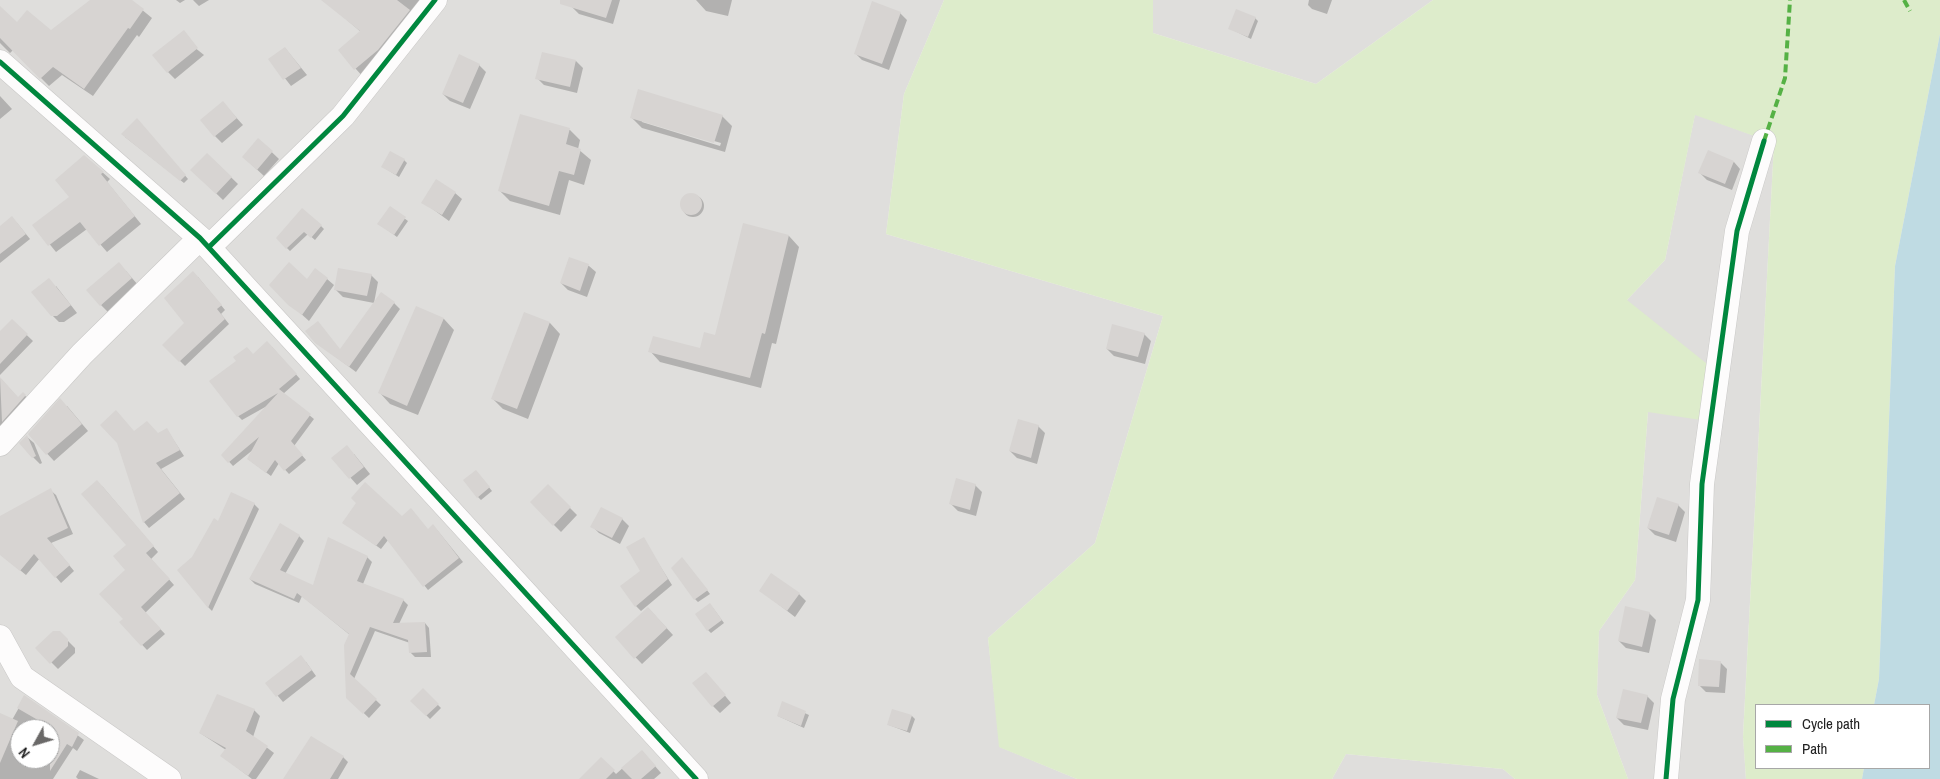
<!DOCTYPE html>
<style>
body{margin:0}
#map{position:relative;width:1940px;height:779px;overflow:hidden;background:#f0eeeb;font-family:"Archivo Narrow",sans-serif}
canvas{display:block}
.legend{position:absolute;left:1755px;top:704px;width:175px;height:65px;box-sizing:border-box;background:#fff;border:1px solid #a7a7a7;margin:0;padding:6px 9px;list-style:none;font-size:15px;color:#222}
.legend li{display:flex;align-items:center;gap:10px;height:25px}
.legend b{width:25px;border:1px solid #a7a7a7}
.north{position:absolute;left:10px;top:719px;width:50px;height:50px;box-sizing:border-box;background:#fff;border:1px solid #a7a7a7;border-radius:50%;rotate:231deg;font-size:14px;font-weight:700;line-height:20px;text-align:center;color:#222}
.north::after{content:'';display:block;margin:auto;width:18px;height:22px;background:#6a6968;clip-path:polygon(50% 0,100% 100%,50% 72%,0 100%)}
</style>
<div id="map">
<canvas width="1940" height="779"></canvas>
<ul class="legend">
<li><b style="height:6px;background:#00873e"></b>Cycle path</li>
<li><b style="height:6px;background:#55b145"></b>Path</li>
</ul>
<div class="north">N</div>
</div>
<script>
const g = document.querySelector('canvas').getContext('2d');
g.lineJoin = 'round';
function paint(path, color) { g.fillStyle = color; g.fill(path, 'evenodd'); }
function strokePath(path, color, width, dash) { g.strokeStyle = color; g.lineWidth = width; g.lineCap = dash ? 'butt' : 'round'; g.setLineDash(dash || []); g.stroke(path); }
paint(new Path2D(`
 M0 0H944L904 94 886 234 1163 316 1095 543 988 638 1000 747 1077 779H0ZM20 729H50V759H20Z
 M1153 0H1433L1316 84 1153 33Z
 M1695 114 1774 143 1743 736 1746 779H1628L1597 695 1599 631 1635 580 1648 412 1626 301 1665 260Z
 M1346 754 1503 769 1515 779H1332Z`), '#dfdedc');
paint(new Path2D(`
 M944 0H1153V33L1316 84 1433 0H1940V34L1895 266 1879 679 1874 705H1756V768H1864L1862 779H1746L1743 737 1774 143 1695 115 1665 260 1627 300 1711 367 1701 420 1648 412 1635 580 1599 631 1597 695 1628 779H1515L1503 769 1346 754 1332 779H1077L999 747 988 638 1095 543 1163 316 886 234 904 94Z`), '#ddeccb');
paint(new Path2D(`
 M1940 34V779H1862L1864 768H1929V705H1874L1879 679 1895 266Z`), '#bfdbe3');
paint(new Path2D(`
 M92 0H130L152 18 139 37 137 35 93 96 62 75 49 86 13 50 10 53 0 43V9L18 24 51 32Z
 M176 0H185L180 3Z
 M193 0H209L199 6Z
 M338 0H434L364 78 339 50 361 32 332 7Z
 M574 0H620L613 24 579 14 572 7Z
 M696 0H732L728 16 706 11Z
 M1309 0H1332L1327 14 1312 9 1308 5Z
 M900 13 907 20 889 70 862 60 855 53Z
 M1255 18 1258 21 1251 39 1229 28Z
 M179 35 204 55 175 79 168 72Z
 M285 48 307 75 291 86 270 59Z
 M576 61 583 68 577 93 544 85 537 78Z
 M479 65 486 72 470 109 450 101 443 94Z
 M0 96 12 109 0 119Z
 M223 103 243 125 222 143 215 136Z
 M521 116 570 130 580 140 578 149 591 160 584 185 569 180 560 215 510 201 500 191Z
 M722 116 732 126 725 152 642 128 631 117ZM642 120 721 143 720 146 642 122Z
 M140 123 188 179 184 183 125 137Z
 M258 139 279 159 264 176 250 163Z
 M207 154 238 184 223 200 192 170Z
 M84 156 110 179 107 182 141 224 107 252 87 229 56 252 34 225 71 197Z
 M404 160 407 163 399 177 383 167Z
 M1734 162 1740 169 1732 190 1707 180 1700 173Z
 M455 193 462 199 449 221 423 202Z
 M682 206a11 11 0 1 1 22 0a11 11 0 1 1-22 0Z
 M390 208 408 221 397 237 382 226Z
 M17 223 30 239 0 263V228Z
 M744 225 789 236 799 247 776 344 772 343 761 388 660 362 650 351 701 349 716 336Z
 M321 226 324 229 315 240 308 234 290 251 277 238Z
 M570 259 589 266 596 272 587 297 568 290 561 283Z
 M126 271 138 285 108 312 101 305Z
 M371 275 378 282 374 303 343 297 336 290Z
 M198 277 225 310 221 314 229 324 185 366 164 345 186 324Z
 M327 279 334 285 309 321 277 292 307 281Z
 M56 286 77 313 64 322H59L52 315Z
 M394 303 400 309 356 372 316 342 341 350Z
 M417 308 444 319 454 330 418 415 390 404 380 393Z
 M525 314 550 323 560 334 528 419 503 409 493 399Z
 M12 321 33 341 0 375V333Z
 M1144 334 1151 341 1145 364 1114 356 1107 349Z
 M272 347 300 379 283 394 314 419 294 446 306 460 289 474 279 463 271 476 248 459 254 449 233 466 223 455 267 406 242 420 238 416 253 356Z
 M0 378 18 398 23 394 31 401 0 437Z
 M67 406 88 431 54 461 29 434Z
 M1038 426 1045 433 1037 464 1017 458 1010 451Z
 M167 430 184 456 161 469 185 499 149 528 144 522 118 443 134 432 158 435Z
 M27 437 34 443 42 463 40 464 33 457Z
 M354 454 370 474 357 485 333 458Z
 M479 475 492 491 481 500 478 497Z
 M975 485 982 492 976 516 958 511 951 504Z
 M102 486 158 552 151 559 174 585 145 613 165 634 147 650 121 622 124 619 127 545Z
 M548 486 577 515 561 532 531 502Z
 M50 490 56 495 73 534 51 543 74 571 61 583 40 558 26 575 0 554V518Z
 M357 503 402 517 428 530H437L463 562 428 590 388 540 381 549 344 523Z
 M254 504 259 509 212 611 208 607 193 558 219 523Z
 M1678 505 1685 512 1676 542 1655 535 1648 528Z
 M622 519 629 526 620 544 599 533 592 526Z
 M299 536 304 541 285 574 313 586 367 557 372 562 363 584 403 600 408 605 399 624 425 623 429 628 431 657H415L410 652V643L375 631 354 679 381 705 369 718 348 698 350 635 302 596 299 603 255 584 250 579Z
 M643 539 672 585 641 611 636 606 642 572Z
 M685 562 710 594 698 602 695 599Z
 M760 590 799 594 806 601 795 617Z
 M648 608 673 635 642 664 617 638Z
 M713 608 724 623 711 633 708 630Z
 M1649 613 1656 620 1649 653 1626 648 1619 641Z
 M59 632 75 648V653L58 669 37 648Z
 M306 662 316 676 283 702 267 683Z
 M1720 662 1727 669 1725 693 1706 692 1699 685Z
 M712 680 731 703 720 713 713 706Z
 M423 690 441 708 430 719 412 701Z
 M1647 696 1654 703 1648 730 1624 725 1617 718Z
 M25 697 84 740 77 751 73 748 53 779H0V724L12 720ZM20 729H50V759H20Z
 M783 703 809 715 804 728 778 716Z
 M254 710 260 716 253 737 274 753 256 779H252L222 756 226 750 200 733Z
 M912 716 915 719 910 733 889 725Z
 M642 751 661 773 654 779H589L601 758 616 774Z
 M343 757 348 762 338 779H284Z
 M80 770 99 779H78L76 777Z`), '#0003');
paint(new Path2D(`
 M90 0H132L144 9 130 29 128 28 84 89 53 67 40 79 0 38V6L17 22 27 10 51 30Z
 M321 0H397L410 10 378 50 354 70 338 50 360 31Z
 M560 0H612L606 18 560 4Z
 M872 1 901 12 882 64 854 54Z
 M1236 9 1256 17 1248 37 1228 29Z
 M184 30 198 48 167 73 152 55Z
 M285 47 301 68 283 80 268 59Z
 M542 52 576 60 570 87 535 79Z
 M459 54 480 64 463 103 442 94Z
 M638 89 723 115 714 143 630 118Z
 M223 101 237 118 214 137 200 120Z
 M520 114 570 128 566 144 581 149 574 175 559 171 549 206 498 191Z
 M137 118 186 175 180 181 121 134Z
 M258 138 273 151 257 170 242 157Z
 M1708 150 1734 161 1725 184 1698 173Z
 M390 151 405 159 396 175 381 167Z
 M207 153 232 177 216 194 190 170Z
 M84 155 104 172 101 174 135 216 99 246 80 222 48 246 32 225 69 197 55 180Z
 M436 179 456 192 442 215 421 203Z
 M680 204a11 11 0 1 1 22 0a11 11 0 1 1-22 0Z
 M390 206 406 217 394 235 377 224Z
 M302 208 322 225 311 238 304 232 286 249 276 238Z
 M12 216 26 234 0 254V226Z
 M743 223 789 235 765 334 762 333 750 378 648 352 653 336 700 348 704 332 715 335Z
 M569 257 589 264 580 291 560 283Z
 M119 262 132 278 100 306 86 290Z
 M289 262 307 279 315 268 328 278 302 315 288 305 269 285Z
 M338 268 372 274 367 296 334 290Z
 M193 271 222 305 217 309 225 319 179 362 162 345 184 323 164 298Z
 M49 278 71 305 57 316H51L31 292Z
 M381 292 395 302 349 367 315 343 305 331 318 321 340 349Z
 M416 306 444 318 407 406 378 393Z
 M524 312 550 322 517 409 491 399Z
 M12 319 28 334 0 364V331Z
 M1112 324 1145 333 1138 357 1106 349Z
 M267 341 297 374 279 389 311 414 291 441 303 455 284 471 275 460 266 473 247 459 259 437 228 463 221 455 278 393 237 417 209 381 236 361 233 357 247 347 253 354Z
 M0 377 18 397 23 392 26 395 2 422Z
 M60 398 82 424 46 455 28 434Z
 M116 410 134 431 147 421 158 433 167 428 180 450 156 463 180 493 143 523 117 443 100 425Z
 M1018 419 1039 425 1031 458 1009 451Z
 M27 435 36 456 32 458 19 443Z
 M347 445 364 467 349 479 331 458Z
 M476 470 490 487 477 498 463 480Z
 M956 478 976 484 970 510 949 504Z
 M97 480 154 546 146 553 170 579 141 607 161 629 141 646 119 622 123 619 99 594 125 570 113 556 126 545 81 494Z
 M365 482 402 516 411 508 428 529 433 524 459 558 423 587 384 536 376 546 342 523 356 503 351 498Z
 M548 484 571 507 553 526 530 502Z
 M51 488 68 528 47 538 70 565 55 578 34 554 20 571 0 555V516Z
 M231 492 255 503 208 608 177 570 192 557 214 518 218 521Z
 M1657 497 1679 504 1669 535 1647 528Z
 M601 507 623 518 612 538 590 527Z
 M280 523 300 535 280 570 313 585 328 537 368 556 357 581 404 599 393 623 425 622 427 652 409 653 408 640 370 627 350 674 377 699 363 714 346 698 344 645 349 634 297 593 294 599 249 579Z
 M644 537 668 579 635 607 620 586 640 571 626 547Z
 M682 557 708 590 694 600 671 568Z
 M771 573 800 593 787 611 759 591Z
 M710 603 722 620 707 631 695 614Z
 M1625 606 1650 612 1642 647 1618 641Z
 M648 607 667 628 634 659 615 637Z
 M53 631H60L68 639V646L50 664 35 648Z
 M301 655 312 670 276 697 265 683Z
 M1699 659 1721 661 1719 687 1698 686Z
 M706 672 726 695 712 707 692 683Z
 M423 688 439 704 426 716 410 701Z
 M1623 689 1648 695 1641 723 1616 718Z
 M217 694 255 709 246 731 268 746 248 776 220 756 226 748 199 733Z
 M24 695 79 733 72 747 67 744 50 771V727L17 708Z
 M782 701 806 711 801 726 777 716Z
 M892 709 912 715 907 731 887 725Z
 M0 713 18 721 0 763Z
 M311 736 344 756 330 779H283Z
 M642 750 656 766 641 779H632L621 768Z
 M601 757 615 770 606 779H579Z`), '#d7d4d2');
const minor = new Path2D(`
 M0 62 200 238 696 779
 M209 247 343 116 435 0
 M0 444 82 354 200 238
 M0 637 22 677 169 779
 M1666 779 1673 699 1698 600 1702 484 1737 231 1764 141`);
strokePath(minor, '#c9c8c7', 25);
strokePath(minor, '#fdfcfc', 24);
strokePath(new Path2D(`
 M1904 0 1910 11
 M1764 141 1785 78 1790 0`), '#55b145', 4, [8, 4]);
strokePath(new Path2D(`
 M0 62 200 238 696 779
 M209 247 343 116 435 0
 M1666 779 1673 699 1698 600 1702 484 1737 231 1764 141`), '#00873e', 5);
</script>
